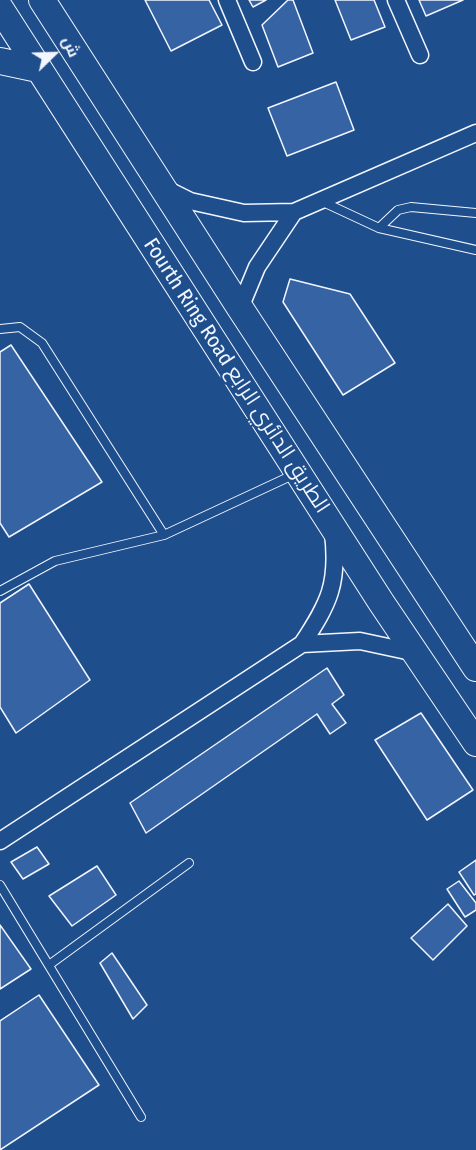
<!DOCTYPE html>
<meta charset="utf-8">
<style>
body{margin:0}
#map{position:relative;width:476px;height:1150px;overflow:hidden;background:#1f4e8c;font-family:"Fira Sans Condensed",Cairo,sans-serif}
canvas{display:block}
.north{position:absolute;left:24px;top:24px;width:60px;height:60px;-webkit-text-stroke:4px #1f4e8c;paint-order:stroke;rotate:67deg;font-size:16px;font-weight:700;line-height:24px;text-align:center;color:#f2f6ff}
.north::after{content:'';display:block;margin:auto;width:21px;height:27px;background:#f2f6ff;clip-path:polygon(50% 0,100% 100%,50% 72%,0 100%)}
</style>
<div id="map">
<canvas width="476" height="1150"></canvas>
<div class="north">ش</div>
</div>
<script>
const g = document.querySelector('canvas').getContext('2d');
g.lineJoin = 'round';
function paint(path, color) { g.fillStyle = color; g.fill(path, 'evenodd'); }
function strokePath(path, color, width, dash) { g.strokeStyle = color; g.lineWidth = width; g.lineCap = dash ? 'butt' : 'round'; g.setLineDash(dash || []); g.stroke(path); }
function write(font, color, halo, rows, align = 'center') {
  g.font = font + ' "Fira Sans Condensed",Cairo,sans-serif'; g.lineWidth = 4.5; g.setLineDash([]); g.textBaseline = 'middle'; g.strokeStyle = halo; g.fillStyle = color; for (const [text, x, y, turn = 0] of rows) {
    g.save(); g.translate(x, y); g.rotate((+turn || 0) * Math.PI / 180); g.textAlign = isNaN(turn) ? turn : align; if (halo) g.strokeText(text, 0, 0); g.fillText(text, 0, 0); g.restore();
  }
}
const building = new Path2D(`
 M145 0H209L222 25 171 51Z
 M249 0H266L253 7Z
 M288 0H293L313 53 278 67 262 25Z
 M335 0H374L385 27 351 40Z
 M419 0H463L426 16Z
 M336 82 354 130 287 156 268 108Z
 M290 279 350 294 395 363 343 395 283 302Z
 M11 345 102 482 9 537 0 523V352Z
 M29 584 90 680 16 733 0 707V603Z
 M327 668 344 695 332 704 346 723 330 734 317 714 146 833 130 803Z
 M421 713 473 790 427 820 375 740Z
 M37 847 49 864 23 879 11 862Z
 M476 860V894L474 895 459 872Z
 M97 866 116 895 72 926 49 896Z
 M459 881 476 903V910L465 917 447 889Z
 M448 904 467 926 433 960 411 938Z
 M0 925 31 969 0 989Z
 M112 953 147 1005 133 1019 100 963Z
 M39 995 99 1085 0 1150V1021Z`);
paint(building, '#3563a3');
strokePath(building, '#f2f6ff', 1.5);
const lane = new Path2D(`
 M321 201 379 228 476 250
 M379 228 398 210 411 207 476 213
 M0 329 20 327 42 343 164 535
 M0 591 55 561 164 535 295 474
 M0 885 141 1117
 M49 965 189 863`);
const street = new Path2D(`
 M227 0 253 62
 M396 0 420 55
 M166 189 190 201 244 213 294 212 476 133
 M240 308 257 267 294 212
 M302 644 360 641 416 653
 M0 841 302 644C329 603 339 584 333 533`);
const primary = new Path2D(`
 M42 0 240 308 476 668
 M0 8 381 602 476 743
 M0 61 38 69`);
strokePath(lane, '#f2f6ff', 10);
strokePath(street, '#f2f6ff', 19);
strokePath(primary, '#f2f6ff', 28);
strokePath(lane, '#1f4e8c', 8);
strokePath(street, '#1f4e8c', 16);
strokePath(primary, '#1f4e8c', 26);
write('21px', '#f2f6ff', '#1f4e8c', [
 ["Fourth Ring Road الطريق الدائري الرابع",236,376,57]
]);
</script>
